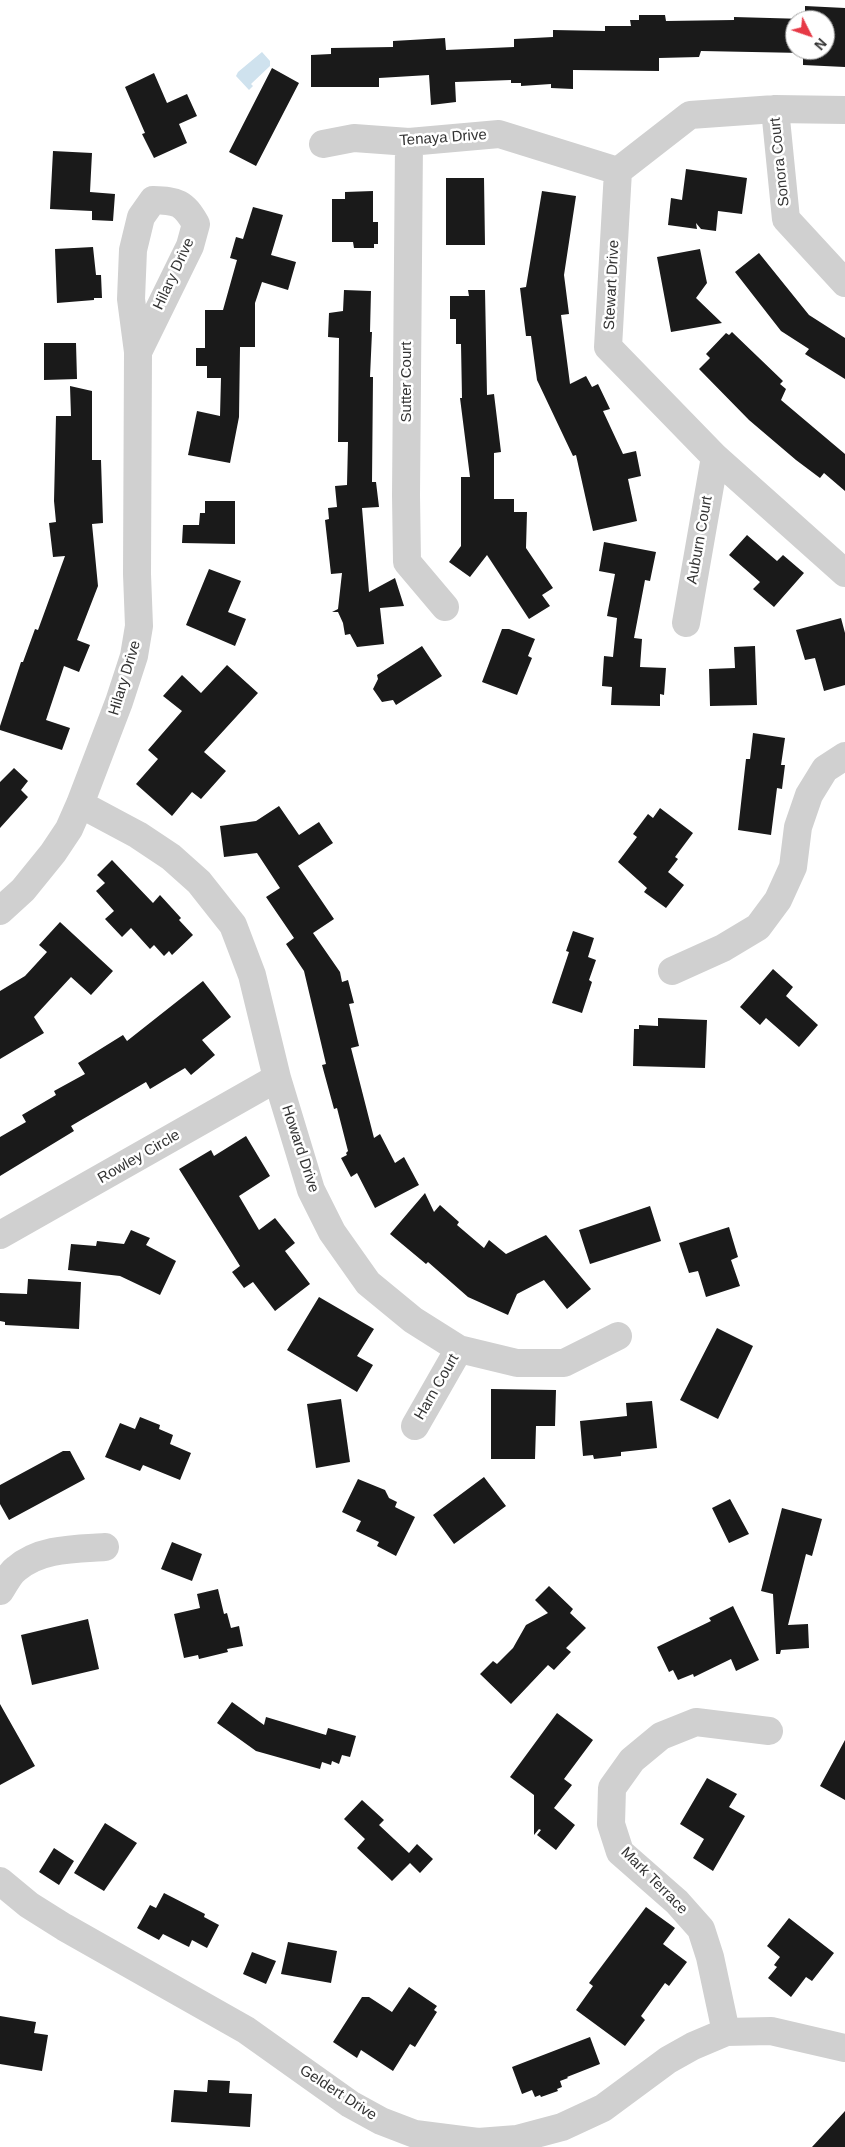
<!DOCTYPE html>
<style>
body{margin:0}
#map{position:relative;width:845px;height:2147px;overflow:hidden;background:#fff;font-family:Helvetica,sans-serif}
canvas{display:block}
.north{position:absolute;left:785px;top:10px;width:50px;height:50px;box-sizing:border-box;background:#fff;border:1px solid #adadad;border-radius:50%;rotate:131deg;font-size:14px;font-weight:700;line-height:20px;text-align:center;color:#333}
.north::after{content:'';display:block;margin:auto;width:18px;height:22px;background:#e63946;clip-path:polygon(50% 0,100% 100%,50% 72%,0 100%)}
</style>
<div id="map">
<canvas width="845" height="2147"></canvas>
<div class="north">N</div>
</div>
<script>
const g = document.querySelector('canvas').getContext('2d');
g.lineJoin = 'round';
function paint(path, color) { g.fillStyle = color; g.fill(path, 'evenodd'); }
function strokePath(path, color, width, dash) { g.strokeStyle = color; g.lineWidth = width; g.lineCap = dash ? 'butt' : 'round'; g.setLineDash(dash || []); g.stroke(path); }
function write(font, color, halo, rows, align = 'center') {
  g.font = font + ' Helvetica,sans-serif'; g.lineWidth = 5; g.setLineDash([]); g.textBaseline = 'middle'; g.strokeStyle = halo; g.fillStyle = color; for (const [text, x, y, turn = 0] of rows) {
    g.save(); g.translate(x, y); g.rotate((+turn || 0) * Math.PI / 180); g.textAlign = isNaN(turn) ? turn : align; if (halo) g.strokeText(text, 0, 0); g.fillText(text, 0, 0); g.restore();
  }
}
paint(new Path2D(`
 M262 52 270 61V66L251 84 253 86 249 90 236 76 238 72Z`), '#cfe2ee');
paint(new Path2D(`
 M805 6 845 8V67L803 65V53L701 51 699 57 659 58V71L573 70V89L551 88V84L521 86V83H511V80L455 82 456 102 431 105 429 75 379 78V87H311V55L331 54V48L393 47V41L445 38 446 50 514 47V39L553 37V30L605 31V26H631L630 20H639V15H665L666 21 734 20V17L805 19ZM795 20H825V50H795Z
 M272 68 299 83 256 166 229 152Z
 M154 73 167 103 187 94 197 116 179 124 187 143 154 158 142 134 145 133 125 87Z
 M53 151 92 153 90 192 115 194 113 221 92 220V211L50 209Z
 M686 169 747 178 742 214 718 211 716 231 701 229 696 223 697 229 668 225 671 198 682 200Z
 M446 178H484L485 245H446Z
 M373 191V222H378V244H374V248H354L353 242H332V199H345V192Z
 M542 191 576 196 564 275 569 314 561 315 570 384 586 376 592 387 598 384 610 409 603 411 623 454 636 451 641 476 628 479 637 521 593 531 576 455 573 456 537 380 531 336H526L520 288 526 287Z
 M253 207 283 215 271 255 296 262 288 290 262 282 255 303V347H240L239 417 230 463 188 455 197 411 220 416 221 378H207V366H196V348H205V310H223L237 260 230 258 236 237 243 239Z
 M93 247 96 275H101L102 298H94V300L57 303 55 249Z
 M700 249 707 283 696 298 722 323 671 332 657 257Z
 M759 253 809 315 845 338V379L805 354 809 349 781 331 735 272Z
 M344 290 371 291 370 332H372L370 377H373L372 482H376L379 507 362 508 369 592 395 578 404 606 380 608 384 644 357 647 350 634 345 635 343 623 338 612H332L338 609 342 573 331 574 325 520 329 519 328 508 337 507 335 486 347 485 348 442H338L339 338 328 337 329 313 343 311Z
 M468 290H485L487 395 494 394 501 452 494 453V499H514V512H527L526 548 553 588 542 595 550 606 529 619 487 555 470 577 449 562 461 546V477H470L460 398H462L461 344H456V319H450V296H469Z
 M732 332 783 381 780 384 786 389 781 400 845 454V491L824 473 820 478 796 460 749 420 699 369 710 358 706 354 726 333 729 335Z
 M44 343H76L77 379 44 380Z
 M70 386 92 391V460H101L103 523 92 524 98 586 77 640 90 645 79 672 64 666 46 720 70 728 62 750 0 730V726L21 662H23L35 629 38 630 65 556 53 557 49 523 56 522 54 501 56 416H71Z
 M205 501H235V544L182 543 183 525H199L200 513H205Z
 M747 535 777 561 783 555 804 573 774 607 753 589 760 582 729 555Z
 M604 542 656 552 650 581 645 580 634 638 642 639 640 667 666 668 664 695 660 694V706L611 705 612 687 602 686 604 656 613 657 617 618 607 616 615 574 599 571Z
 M209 569 241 581 228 612 246 619 235 646 186 625Z
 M841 618 845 633V685L824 691 815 658 805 660 796 630Z
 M502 629H509L535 639 528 656 532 658 517 695 482 682Z
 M422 646 442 676 396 705 393 700 382 702 373 689 378 679 377 675Z
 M755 646 757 705 710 706 709 669 735 668 734 647Z
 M227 665 258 693 204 752 226 771 201 799 192 792 172 816 136 784 158 759 148 750 182 711 163 696 182 675 201 693Z
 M753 733 785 738 781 765H785L782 789 777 788 771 835 738 830 746 759H750Z
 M14 768 28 781 21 790 28 797 0 828V782Z
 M279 806 299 835 319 822 333 843 298 866 334 919 313 933 340 972 342 982 348 980 354 1003 349 1004 359 1046 351 1048 374 1138 380 1134 395 1163 404 1157 419 1185 375 1208 357 1173 351 1177 341 1158 347 1155 346 1153 348 1151 337 1108 334 1109 322 1065 326 1064 304 971 286 944 294 938 266 897 280 888 257 853 224 857 220 826 256 821Z
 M660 808 693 833 675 857 678 859 668 872 684 885 666 908 644 892 647 888 618 862 637 837 633 834 648 814 653 818Z
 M112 860 153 903 160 895 181 918 179 920 193 935 172 955 169 951 164 956 154 945 150 949 131 928 122 937 105 919 114 911 96 891 105 883 97 875Z
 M60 922 113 971 91 995 71 977 34 1017 44 1033 0 1059V991L25 976 47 952 39 945Z
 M573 931 594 938 588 957 596 960 589 980 592 982 582 1013 552 1003 569 952 566 951Z
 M773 969 793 987 786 996 818 1025 799 1047 766 1018 760 1025 740 1007Z
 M203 981 231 1017 202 1040 215 1055 191 1075 185 1068 150 1089 146 1082 71 1126 74 1131 0 1176V1137L26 1122 22 1115 56 1095 54 1091 85 1074 78 1063 123 1035 127 1041Z
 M658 1018 707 1020 705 1068 633 1066 634 1029H639V1025L658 1026Z
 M246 1136 270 1176 239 1196 259 1230 275 1218 295 1243 285 1251 310 1284 275 1311 253 1282 244 1288 232 1272 240 1266 179 1169 211 1150 214 1156Z
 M425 1193 434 1212 440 1205 459 1222 457 1225 484 1248 489 1240 506 1254 546 1235 591 1289 567 1309 544 1280 517 1294 508 1315 468 1297 428 1262 426 1264 390 1234Z
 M650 1206 661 1241 590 1264 579 1230Z
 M729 1227 738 1257 731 1260 740 1286 706 1297 698 1271 689 1273 679 1243Z
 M131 1230 150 1238 146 1245 176 1261 160 1295 120 1276 68 1270 71 1244 96 1246 97 1241 124 1244Z
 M28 1279 81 1282 79 1329 5 1325V1322L0 1321V1293L27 1294Z
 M319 1297 374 1329 357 1356 373 1365 357 1392 287 1350Z
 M717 1328 753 1346 718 1419 680 1400Z
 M491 1389 556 1390 555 1426H536L535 1459H491Z
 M341 1399 350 1462 316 1468 307 1404Z
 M652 1401 657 1448 621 1452V1456L594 1459 593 1455 583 1456 580 1421 627 1416 626 1403Z
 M140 1417 160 1425 159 1429 173 1435 170 1444 191 1453 180 1480 143 1465 140 1471 105 1457 120 1423 135 1429Z
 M63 1451H70L85 1479 9 1520 0 1504V1485Z
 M484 1477 506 1506 454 1544 433 1515Z
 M358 1479 385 1490 389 1498 397 1502 395 1507 415 1517 396 1556 377 1546 379 1542 356 1531 361 1521 342 1512Z
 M730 1499 749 1534 729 1543 712 1508Z
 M782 1508 822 1519 812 1556 806 1554 788 1625 808 1624 809 1648 781 1650 780 1654H776L773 1594 761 1591Z
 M172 1542 202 1554 192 1581 161 1569Z
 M549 1586 573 1609 570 1613 586 1628 566 1648 571 1652 554 1670 548 1665 511 1704 480 1674 493 1661 497 1664 513 1648 526 1625 548 1613 535 1600Z
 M218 1589 224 1614 227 1613 231 1628 239 1626 243 1646 227 1649 228 1652 199 1659 198 1655 184 1658 174 1614 200 1608 197 1594Z
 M733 1606 759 1660 736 1671 731 1659 694 1677 693 1674 678 1680 673 1670 669 1672 657 1647 711 1621 709 1618Z
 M88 1619 99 1669 32 1685 21 1635Z
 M232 1702 264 1725 266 1717 326 1735 328 1728 356 1736 350 1757 342 1755 339 1764 332 1761 331 1765 322 1762 320 1769 256 1751 217 1723Z
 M0 1704 35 1766 0 1785Z
 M557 1713 593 1740 564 1779 572 1785 554 1808 575 1825 556 1850 537 1835 541 1830 539 1829 534 1835V1795L510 1777Z
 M845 1740V1800L820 1786Z
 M707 1778 737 1794 729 1807 745 1816 713 1871 693 1858 704 1839 680 1824Z
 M362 1800 384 1820 379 1825 409 1853 417 1844 433 1859 420 1873 410 1863 392 1881 357 1848 365 1839 344 1819Z
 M105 1823 137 1843 104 1891 74 1873Z
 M54 1848 74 1861 59 1885 39 1872Z
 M164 1893 205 1914 204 1917 219 1925 207 1948 192 1940 189 1947 163 1934 159 1940 137 1928 150 1905 156 1908Z
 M646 1907 675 1928 663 1944 687 1962 669 1986 665 1983 641 2016 645 2020 625 2046 576 2010 593 1986 589 1983Z
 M789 1918 834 1953 812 1981 806 1977 791 1997 768 1978 777 1967 774 1965 780 1957 767 1946Z
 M288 1942 337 1951 331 1983 281 1974Z
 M252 1952 276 1961 266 1984 243 1974Z
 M409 1987 437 2006 434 2010 437 2012 415 2047 410 2044 393 2071 361 2050 357 2058 333 2042 362 1997H369L392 2012Z
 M0 2016 36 2022 34 2033 48 2035 42 2071 0 2064Z
 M590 2037 600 2064 567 2077 568 2078 560 2081 562 2087 557 2089 558 2091 541 2097 540 2095 535 2097 532 2090 522 2094 512 2067Z
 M208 2080 230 2081 229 2093 252 2094 250 2127 171 2122 174 2090 207 2092Z
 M845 2111V2147H812Z`), '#1a1a1a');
strokePath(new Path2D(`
 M775 109 786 219 845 283
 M845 110 775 109 690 115 618 171 608 347 715 457 845 573
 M409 142 406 495 407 562 445 607
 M323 144 354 138 409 142 499 134 618 171
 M153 200C178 201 183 202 196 224L190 246 138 352 131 299 133 250 141 217Z
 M686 623 715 457
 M80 804 138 835 171 857 199 882 233 925 252 975 277 1078 311 1190 332 1232 368 1283 413 1320 459 1349 517 1363H564L618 1336
 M0 911 23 890 53 853 69 829 80 804 119 702 134 656 139 626 137 574 138 352
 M672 971 723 948 758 927 778 900 793 867 798 827 809 795 825 769 845 756
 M0 1235 277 1078
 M415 1426 459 1349
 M0 1591C5 1584 9 1574 16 1569 40 1548 75 1549 105 1547
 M0 1881 29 1905 64 1927 246 2030 350 2104 381 2121 415 2134 478 2142 517 2139 562 2127 603 2108 668 2060 693 2046 726 2032 771 2031 845 2048
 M726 2032 710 1957 701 1929 677 1902 620 1852 611 1824 612 1788 632 1760 661 1736 696 1722 769 1731`), '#d0d0d0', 28);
write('15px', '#333', '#fff', [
 ["Tenaya Drive",443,138,-4],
 ["Sonora Court",780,162,-96],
 ["Hilary Drive",174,274,-65],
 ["Stewart Drive",612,285,-87],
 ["Sutter Court",407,382,-90],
 ["Auburn Court",700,540,-80],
 ["Hilary Drive",125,678,-73],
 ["Howard Drive",300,1149,72],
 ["Rowley Circle",139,1157,-30],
 ["Harn Court",437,1387,-60],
 ["Mark Terrace",654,1881,45],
 ["Geldert Drive",338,2093,33]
]);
</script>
